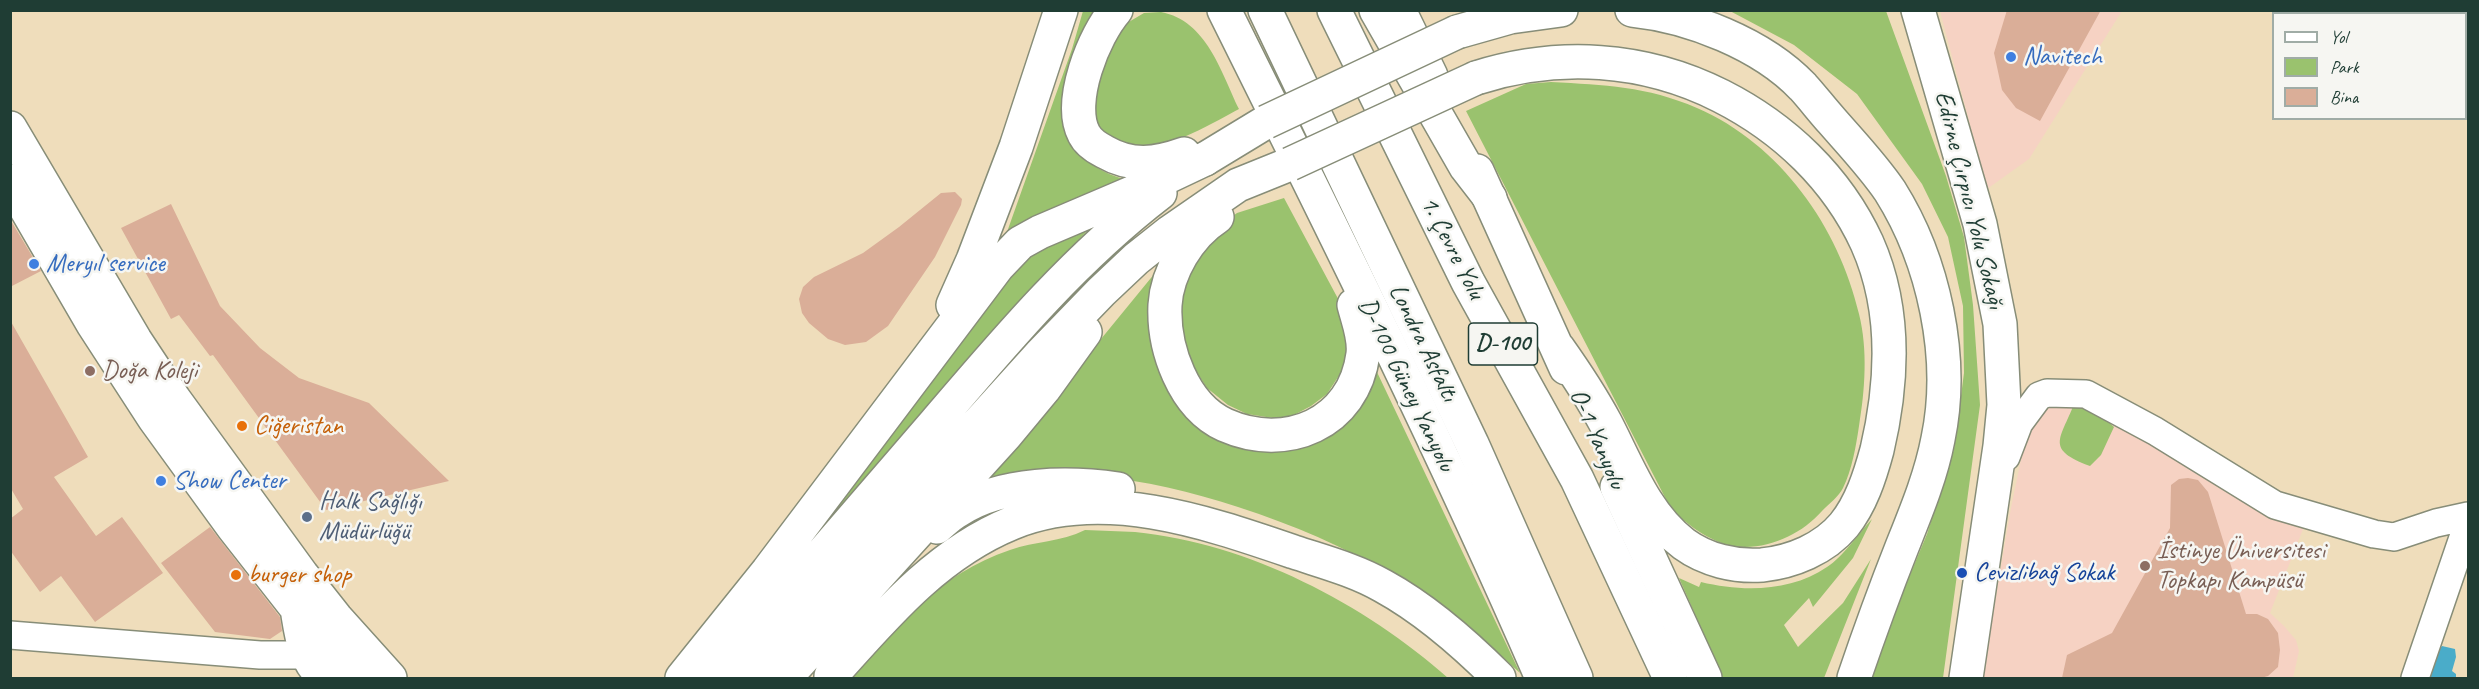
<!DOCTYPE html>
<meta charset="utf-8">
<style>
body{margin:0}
#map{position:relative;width:2479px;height:689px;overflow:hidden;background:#efddbb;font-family:Caveat,sans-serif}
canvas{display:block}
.frame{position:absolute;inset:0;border:12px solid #1f3d34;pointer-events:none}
.legend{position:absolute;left:2272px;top:12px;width:195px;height:108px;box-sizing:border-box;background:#f6f6f2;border:2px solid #a0aca6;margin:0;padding:8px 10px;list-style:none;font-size:18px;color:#1f3d34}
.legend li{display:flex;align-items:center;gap:12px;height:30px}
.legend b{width:30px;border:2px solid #a0aca6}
</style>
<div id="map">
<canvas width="2479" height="689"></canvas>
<div class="frame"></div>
<ul class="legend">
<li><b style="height:8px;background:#fff"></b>Yol</li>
<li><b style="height:16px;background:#9ac26e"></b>Park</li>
<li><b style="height:16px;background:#daae98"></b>Bina</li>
</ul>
</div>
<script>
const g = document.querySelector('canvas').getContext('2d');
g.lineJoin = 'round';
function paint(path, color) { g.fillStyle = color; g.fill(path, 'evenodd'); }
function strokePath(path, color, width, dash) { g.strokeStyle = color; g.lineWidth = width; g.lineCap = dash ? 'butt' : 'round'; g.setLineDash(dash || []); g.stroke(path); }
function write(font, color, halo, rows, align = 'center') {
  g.font = font + ' Caveat,sans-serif'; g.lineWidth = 5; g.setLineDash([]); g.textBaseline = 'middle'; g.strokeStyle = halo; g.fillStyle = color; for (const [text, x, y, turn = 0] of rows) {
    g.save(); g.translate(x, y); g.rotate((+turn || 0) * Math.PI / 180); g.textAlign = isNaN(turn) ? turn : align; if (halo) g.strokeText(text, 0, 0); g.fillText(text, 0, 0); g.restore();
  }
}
paint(new Path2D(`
 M1940 11H2122L2029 159 1987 189Z
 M2044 402H2082L2307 519 2270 613 2284 626 2296 640 2299 651 2293 678H1982L2011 508 2023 450Z`), '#f6d2c3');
paint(new Path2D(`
 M1083 11H1103L1075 142C1090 166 1099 171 1126 180L1011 233 1007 232 1072 49Z
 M1730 11H1886L1946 176 1964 237 1973 305 1980 405 1943 678H1867L1927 534 1954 449 1964 373 1963 306 1948 237 1922 184 1857 94 1794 45Z
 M1161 12C1207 21 1221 72 1239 109 1215 122 1151 159 1125 148 1115 144 1106 135 1097 130L1092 107 1110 46 1127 23 1144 13Z
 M1551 82C1605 85 1646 86 1697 108 1780 144 1839 227 1859 314 1868 350 1865 390 1859 426 1856 446 1852 470 1843 488 1839 496 1829 504 1822 511 1801 535 1766 551 1733 546 1710 542 1688 525 1671 509L1466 111 1526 84Z
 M1284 198 1343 308 1349 354 1340 374 1327 394 1311 406 1292 416 1273 418 1247 414 1228 405 1207 388 1189 360 1179 328 1180 304 1187 272 1215 230 1237 213Z
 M1099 219C980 338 879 474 764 596L1020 258Z
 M1155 273 1154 328 1228 442 1261 452 1291 450 1326 439 1348 420 1366 396 1376 370 1520 673C1432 591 1352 544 1238 507 1192 492 1144 480 1096 477 1083 476 1068 480 1056 481 1027 485 999 489 970 493L1065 383Z
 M2074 404 2103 417 2114 427 2101 455 2090 466C2045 449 2060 440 2074 404Z
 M1872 519 1853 558 1813 607 1809 598 1784 625 1798 647 1843 603 1871 559 1824 678H1723L1679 578 1699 587 1701 582C1742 592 1791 592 1827 567 1843 557 1859 533 1872 519Z
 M1085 530C1102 531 1119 531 1135 532 1248 543 1365 604 1448 678H845C896 626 939 574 1010 550 1035 541 1061 542 1085 530Z`), '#9ac26e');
paint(new Path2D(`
 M2442 646 2455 649 2456 657 2452 671 2456 674V678H2429L2437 652Z`), '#4aacc9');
paint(new Path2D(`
 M2007 10H2101L2040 121 2016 108 2002 90 1994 53Z
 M955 192 962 199 961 205 935 257 888 326 866 342 845 345 828 339 809 323 802 313 799 299 803 287 814 277 863 253 899 227 941 193Z
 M171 204 220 306 260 348 299 378 369 403 449 481 326 510 213 355 210 356 179 315 171 319 121 228Z
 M10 219 41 271 10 287Z
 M10 320 88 457 54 477 96 536 122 517 163 573 95 622 61 576 40 592 10 550V519L23 509 10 487Z
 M2188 478 2198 480 2208 492 2246 614H2257L2268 619 2278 633 2280 650 2278 667 2268 676 2261 678H2062L2067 655 2112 633 2170 528 2171 485 2179 479Z
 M210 527 280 617 282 631 270 639 215 632 161 563Z`), '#daae98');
const minor = new Path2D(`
 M2006 457 2019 423 2039 396 2047 393 2086 394 2155 431 2275 505 2374 534 2394 537 2436 523 2468 516
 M10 635 260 655H306
 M2415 678 2468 523`);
const major = new Path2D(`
 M1116 10C1094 35 1067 102 1084 134 1088 142 1097 148 1105 152 1131 167 1156 164 1184 154
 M1224 10C1334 231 1444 452 1542 678
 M1399 10 1431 76
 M1632 10C1690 16 1762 44 1803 87 1813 98 1822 110 1832 121 1852 144 1873 166 1890 191 1934 261 1955 358 1938 439 1931 476 1916 512 1902 547 1885 590 1869 634 1854 678
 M1918 10 1980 224 2000 324 2004 405 2000 446 1966 678
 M1457 32 1510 17 1561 10
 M1476 78C1558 52 1644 57 1721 96 1784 128 1837 178 1867 243 1896 308 1893 382 1877 450 1870 476 1861 504 1844 525 1824 549 1792 562 1762 565 1735 567 1706 560 1684 544 1645 515 1627 464 1605 422 1591 396 1575 372 1558 348
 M10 128 135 340 174 399 302 575 336 618 390 678
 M1477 171 1566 368
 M10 181 93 324 154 418 233 527 298 610 358 678
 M1217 217C1189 235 1167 272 1165 305 1163 348 1183 406 1225 425 1286 452 1354 424 1363 354 1365 337 1358 321 1354 305
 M953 305 973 260 1016 147 1061 10
 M1617 487 1705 678
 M937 527C944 521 951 514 959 510 1002 482 1069 482 1118 489
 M298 615C302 640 305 660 324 678
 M831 676C884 617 936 554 1012 523 1103 486 1206 522 1294 552 1324 562 1355 570 1383 586 1425 609 1465 644 1499 678
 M682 678 768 571 998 266 1020 243 1040 232 1148 186 1205 159
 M715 678C788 593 861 508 935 423 1005 341 1074 259 1160 193
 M751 678 813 606 1040 355 1101 292 1136 259 1170 232 1238 185 1290 164
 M785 678 1005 436 1044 389 1085 332`);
const highway = new Path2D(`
 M1265 10 1472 444 1576 678
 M1334 10 1468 282 1577 479 1670 678
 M1376 10 1466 167 1490 198
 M1205 159 1266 122`);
strokePath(minor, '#878d78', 30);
strokePath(major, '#878d78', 36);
strokePath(highway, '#878d78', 36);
strokePath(minor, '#fff', 27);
strokePath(major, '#fff', 33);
strokePath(highway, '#fff', 33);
const majorBridge = new Path2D(`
 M1266 122 1457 32
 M1290 164 1476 78`);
strokePath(majorBridge, '#878d78', 36, []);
strokePath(majorBridge, '#fff', 33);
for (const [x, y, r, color] of [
 [2011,57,6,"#3f7fe0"],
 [34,264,6,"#3f7fe0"],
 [90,371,6,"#8d6e63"],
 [242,426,6,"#e8710a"],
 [161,481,6,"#3f7fe0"],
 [307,517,6,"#5c6f8a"],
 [2145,566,6,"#8d6e63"],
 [1962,573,6,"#1a4fb4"],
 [236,575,6,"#e8710a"]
]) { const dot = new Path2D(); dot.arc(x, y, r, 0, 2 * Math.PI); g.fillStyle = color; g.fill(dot); strokePath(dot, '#f6f6f2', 2); }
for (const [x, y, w] of [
 [1503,344,69]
]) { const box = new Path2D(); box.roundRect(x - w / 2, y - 21, w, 42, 4.5); g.fillStyle = '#f6f6f2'; g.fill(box); strokePath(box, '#1f3d34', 1.5); }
write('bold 24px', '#1f3d34', null, [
 ["D-100",1503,344]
]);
write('26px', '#366cbe', '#f6f6f2', [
 ["Navitech",2023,57],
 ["Meryıl service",46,264],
 ["Show Center",173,481]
], 'left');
write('26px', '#1f3d34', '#f6f6f2', [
 ["Edirne Çırpıcı Yolu Sokağı",1969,200,76],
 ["1. Çevre Yolu",1452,248,63],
 ["Londra Asfaltı",1423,343,64],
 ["D-100 Güney Yanyolu",1406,385,64],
 ["O-1 Yanyolu",1597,439,67]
]);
write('26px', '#785e54', '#f6f6f2', [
 ["Doğa Koleji",102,371],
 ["İstinye Üniversitesi",2157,551],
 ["Topkapı Kampüsü",2157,581]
], 'left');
write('26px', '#c56008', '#f6f6f2', [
 ["Ciğeristan",254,426],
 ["burger shop",248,575]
], 'left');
write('26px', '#4e5e75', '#f6f6f2', [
 ["Halk Sağlığı",319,502],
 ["Müdürlüğü",319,532]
], 'left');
write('26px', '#164399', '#f6f6f2', [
 ["Cevizlibağ Sokak",1974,573]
], 'left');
</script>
